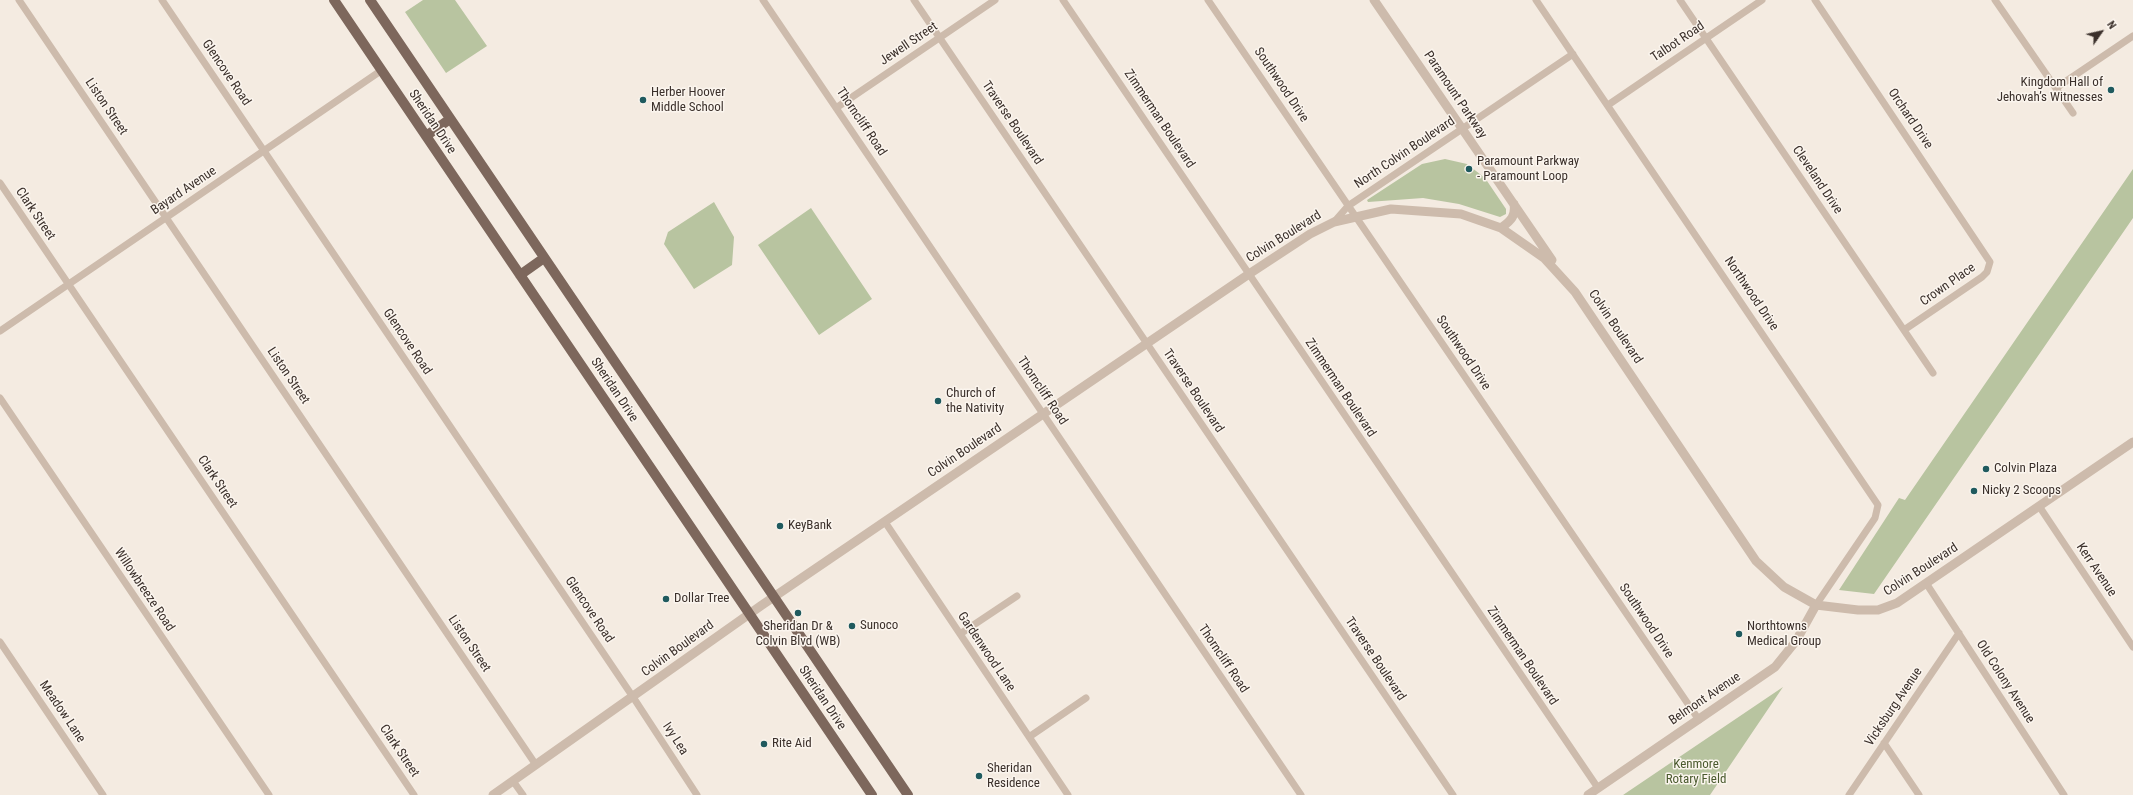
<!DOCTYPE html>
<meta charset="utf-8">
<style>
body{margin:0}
#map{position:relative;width:2133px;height:795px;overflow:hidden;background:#f4ebe1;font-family:"Roboto Condensed",sans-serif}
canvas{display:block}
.north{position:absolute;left:2081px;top:12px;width:40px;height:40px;-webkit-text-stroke:3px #fbf5ee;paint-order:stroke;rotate:56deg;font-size:11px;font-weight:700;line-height:16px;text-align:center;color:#3b302b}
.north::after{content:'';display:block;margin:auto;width:14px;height:18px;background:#3b302b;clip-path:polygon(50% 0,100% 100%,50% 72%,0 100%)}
</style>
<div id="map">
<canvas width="2133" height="795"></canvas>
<div class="north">N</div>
</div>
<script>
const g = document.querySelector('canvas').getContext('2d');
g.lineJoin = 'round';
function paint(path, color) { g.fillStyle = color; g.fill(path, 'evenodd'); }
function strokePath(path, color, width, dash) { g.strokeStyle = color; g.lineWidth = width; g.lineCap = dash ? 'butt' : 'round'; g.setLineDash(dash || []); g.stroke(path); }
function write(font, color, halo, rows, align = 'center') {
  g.font = font + ' "Roboto Condensed",sans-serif'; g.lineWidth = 3; g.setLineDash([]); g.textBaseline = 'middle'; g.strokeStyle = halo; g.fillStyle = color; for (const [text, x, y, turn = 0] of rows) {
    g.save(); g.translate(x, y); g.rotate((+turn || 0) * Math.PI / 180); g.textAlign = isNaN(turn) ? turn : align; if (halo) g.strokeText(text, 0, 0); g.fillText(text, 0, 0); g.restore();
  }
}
paint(new Path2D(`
 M423 0H455L487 46 446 73 405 12Z
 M1445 159 1467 164 1485 178 1506 209V214L1500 217 1459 204 1423 198 1368 202 1367 200 1422 164Z
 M2133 169V218L1874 594 1839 590 1899 498 1905 500Z
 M714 202 734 237 732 265 694 289 664 244 668 232Z
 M811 208 872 299 819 335 758 245Z
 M1783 687 1710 795H1623Z`), '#b8c4a0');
strokePath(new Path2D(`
 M19 0 536 765
 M162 0 633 697 697 795
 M763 0 1301 795
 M914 0 1453 795
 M1063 0 1598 788
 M1208 0 1699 720
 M1536 0 1878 505 1875 518 1816 605
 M1680 0 1933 373
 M1815 0 1990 262 1987 272 1982 277 1904 330
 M1995 0 2073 113
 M2056 88 2133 36
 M1608 105 1762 0
 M836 108 995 0
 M0 183 414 795
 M1334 222 1348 206 1573 54
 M0 331 382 70
 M0 398 269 795
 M2039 506 2133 647
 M885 522 1068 795
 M1926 583 2064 795
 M960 634 1017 596
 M0 642 103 795
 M1029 737 1086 698
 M1884 743 1919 795
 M513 781 523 795
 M1849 795 1959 633`), '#cdbbac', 7);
strokePath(new Path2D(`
 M1374 0 1552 260
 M1501 228C1510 221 1516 217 1514 204
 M493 795 762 605 1249 274 1310 234 1334 222 1391 209 1461 214 1501 228 1544 258 1575 292 1756 561 1784 587 1816 605 1858 610H1878L1897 603 2133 442
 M1588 795 1775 667 1796 641 1816 605`), '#cdbbac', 9);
strokePath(new Path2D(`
 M334 0 872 795
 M370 0 908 795
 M426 136 450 119
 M520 275 544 258`), '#7d675c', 10);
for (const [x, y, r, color] of [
 [2111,90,4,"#1f5a5e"],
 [643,100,4,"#1f5a5e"],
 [1469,169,4,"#1f5a5e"],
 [938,401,4,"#1f5a5e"],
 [1986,469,4,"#1f5a5e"],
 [1974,491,4,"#1f5a5e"],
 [780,526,4,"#1f5a5e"],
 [666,599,4,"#1f5a5e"],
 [798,613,4,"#1f5a5e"],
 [852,626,4,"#1f5a5e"],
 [1739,634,4,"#1f5a5e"],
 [764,744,4,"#1f5a5e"],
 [979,776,4,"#1f5a5e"]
]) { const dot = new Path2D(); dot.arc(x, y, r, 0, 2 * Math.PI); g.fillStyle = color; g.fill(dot); strokePath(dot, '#fbf5ee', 1.5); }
write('13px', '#3b302b', '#fbf5ee', [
 ["Talbot Road",1678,42,-34],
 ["Jewell Street",909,44,-34],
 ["Glencove Road",226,73,56],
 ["Southwood Drive",1281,85,56],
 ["Paramount Parkway",1455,95,56],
 ["Liston Street",106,107,56],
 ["Zimmerman Boulevard",1159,119,56],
 ["Orchard Drive",1910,119,56],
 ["Sheridan Drive",432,122,56],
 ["Thorncliff Road",861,122,56],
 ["Traverse Boulevard",1012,123,56],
 ["North Colvin Boulevard",1405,153,-34],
 ["Cleveland Drive",1817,180,56],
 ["Bayard Avenue",184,191,-34],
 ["Clark Street",35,214,56],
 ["Colvin Boulevard",1284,237,-32],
 ["Crown Place",1948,285,-35],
 ["Northwood Drive",1751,294,56],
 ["Colvin Boulevard",1615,327,56],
 ["Glencove Road",407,342,56],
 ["Southwood Drive",1463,353,56],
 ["Liston Street",288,376,56],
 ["Zimmerman Boulevard",1340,388,56],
 ["Sheridan Drive",614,390,56],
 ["Thorncliff Road",1042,391,56],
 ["Traverse Boulevard",1193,391,56],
 ["Colvin Boulevard",965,451,-34],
 ["Clark Street",217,482,56],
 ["Colvin Boulevard",1921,570,-33],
 ["Kerr Avenue",2096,570,56],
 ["Willowbreeze Road",144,590,56],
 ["Glencove Road",589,610,56],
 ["Southwood Drive",1646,621,56],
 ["Liston Street",469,644,56],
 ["Colvin Boulevard",678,649,-36],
 ["Gardenwood Lane",986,652,56],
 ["Zimmerman Boulevard",1522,656,56],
 ["Thorncliff Road",1223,659,56],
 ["Traverse Boulevard",1375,659,56],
 ["Old Colony Avenue",2005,682,57],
 ["Sheridan Drive",822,698,56],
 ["Belmont Avenue",1705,699,-34],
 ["Vicksburg Avenue",1894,707,-56],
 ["Meadow Lane",62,712,56],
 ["Ivy Lea",675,739,57],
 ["Clark Street",399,751,56]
]);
write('13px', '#3b302b', '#fbf5ee', [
 ["Kingdom Hall of",2103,83,"right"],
 ["Jehovah’s Witnesses",2103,98,"right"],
 ["Herber Hoover",651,93],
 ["Middle School",651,108],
 ["Paramount Parkway",1477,162],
 ["- Paramount Loop",1477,177],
 ["Church of",946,394],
 ["the Nativity",946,409],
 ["Colvin Plaza",1994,469],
 ["Nicky 2 Scoops",1982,491],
 ["KeyBank",788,526],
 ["Dollar Tree",674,599],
 ["Sunoco",860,626],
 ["Sheridan Dr &",798,627,"center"],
 ["Colvin Blvd (WB)",798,642,"center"],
 ["Northtowns",1747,627],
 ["Medical Group",1747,642],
 ["Rite Aid",772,744],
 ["Sheridan",987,769],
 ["Residence",987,784]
], 'left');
write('13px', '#4a5a2e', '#fbf5ee', [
 ["Kenmore",1696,765],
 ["Rotary Field",1696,780]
]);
</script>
